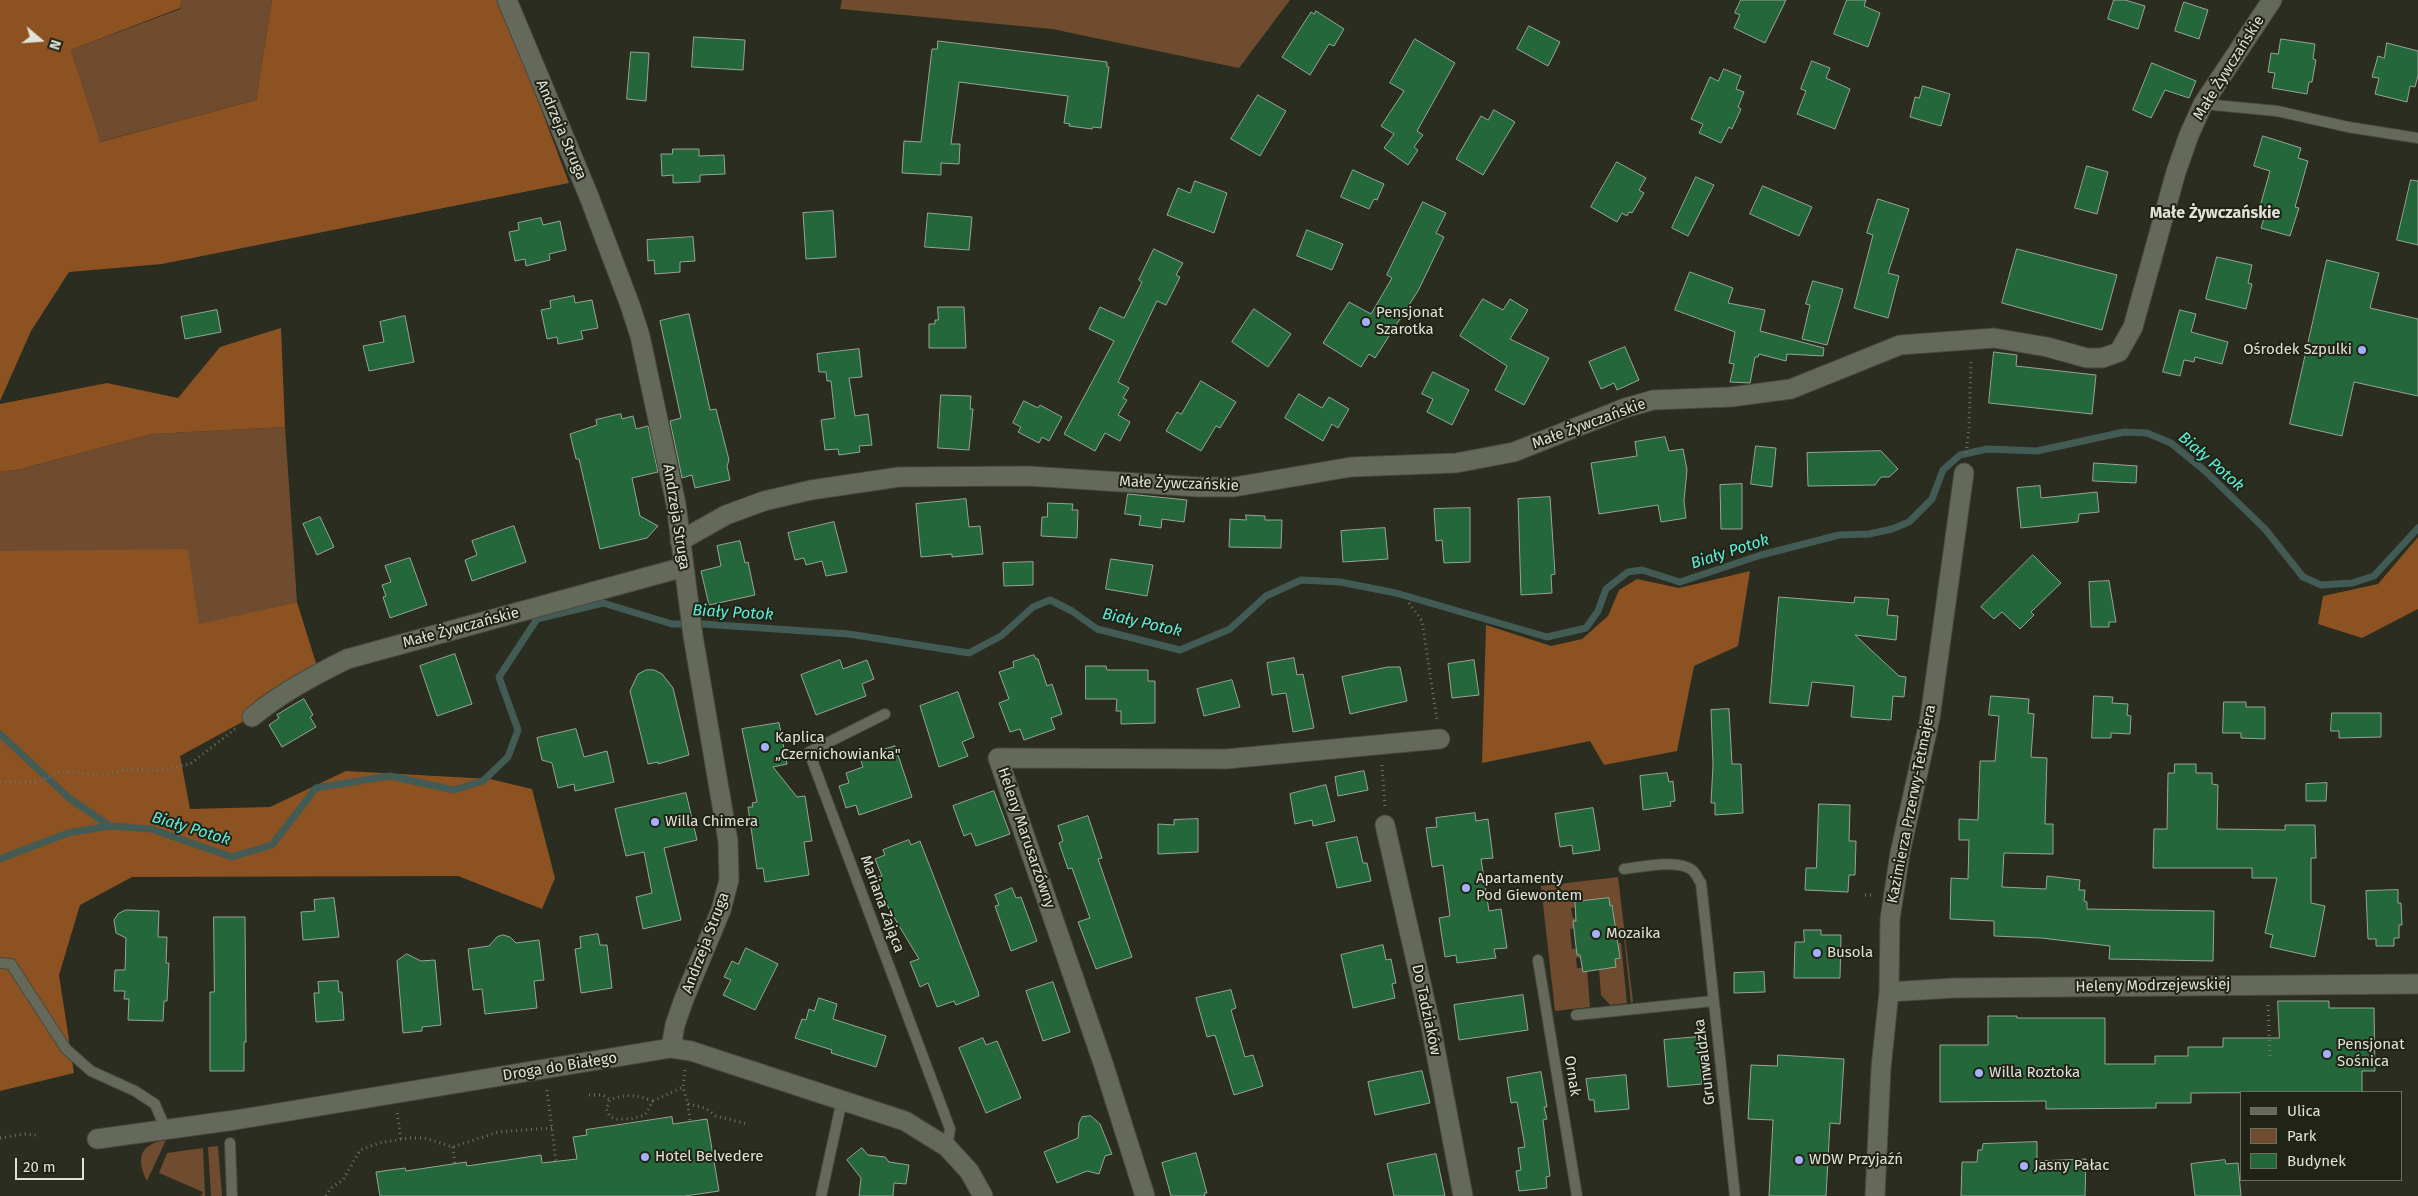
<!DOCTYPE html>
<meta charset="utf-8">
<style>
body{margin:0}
#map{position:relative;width:2418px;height:1196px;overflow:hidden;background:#2a2d20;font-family:"Fira Sans",sans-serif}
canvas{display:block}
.legend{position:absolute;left:2240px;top:1091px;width:162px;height:90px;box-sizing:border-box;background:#202316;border:1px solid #6c6f64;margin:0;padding:6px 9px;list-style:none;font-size:15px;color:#dfe2d9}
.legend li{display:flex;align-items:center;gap:10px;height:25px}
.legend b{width:25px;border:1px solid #6c6f64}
.north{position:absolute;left:15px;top:15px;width:50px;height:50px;-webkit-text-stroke:4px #202316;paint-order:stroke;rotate:108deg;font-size:14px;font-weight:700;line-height:20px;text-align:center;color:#dfe2d9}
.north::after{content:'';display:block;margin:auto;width:18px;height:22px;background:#dfe2d9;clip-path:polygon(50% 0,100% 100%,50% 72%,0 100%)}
.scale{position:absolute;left:15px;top:1158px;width:69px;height:22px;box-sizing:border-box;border:2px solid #dfe2d9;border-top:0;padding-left:6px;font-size:15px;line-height:18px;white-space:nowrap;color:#dfe2d9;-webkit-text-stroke:4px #202316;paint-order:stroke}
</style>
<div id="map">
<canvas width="2418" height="1196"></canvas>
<ul class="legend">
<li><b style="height:6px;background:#65695a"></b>Ulica</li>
<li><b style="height:14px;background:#6f4b2f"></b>Park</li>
<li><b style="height:14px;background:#24673a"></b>Budynek</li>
</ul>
<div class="north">N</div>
<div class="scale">20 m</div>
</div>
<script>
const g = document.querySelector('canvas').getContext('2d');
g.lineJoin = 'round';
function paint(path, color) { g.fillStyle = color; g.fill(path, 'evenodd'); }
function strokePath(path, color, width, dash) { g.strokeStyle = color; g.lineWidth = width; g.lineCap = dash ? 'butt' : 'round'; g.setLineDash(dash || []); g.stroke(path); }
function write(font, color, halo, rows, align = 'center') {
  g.font = font + ' "Fira Sans",sans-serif'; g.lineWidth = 4; g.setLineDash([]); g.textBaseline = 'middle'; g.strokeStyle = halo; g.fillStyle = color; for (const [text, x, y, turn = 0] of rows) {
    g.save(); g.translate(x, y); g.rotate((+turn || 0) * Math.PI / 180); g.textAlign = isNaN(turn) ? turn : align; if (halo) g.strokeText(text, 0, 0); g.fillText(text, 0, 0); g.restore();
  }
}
paint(new Path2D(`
 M182 0H272L256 100 99 142 71 50 180 9Z
 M842 0H1290L1239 68 1052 29 840 9Z
 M285 427 297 602 198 625 0 551V472L21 469 152 434Z
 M1618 877 1633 1002 1631 1003 1624 937 1616 938 1613 906H1610V908L1609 898H1605L1575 902 1577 907 1571 908 1573 918H1578V921H1573L1576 928 1570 929 1572 949 1578 948 1577 955 1583 957 1576 958 1577 968H1584L1583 972 1587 969 1590 1007 1555 1011 1541 886Z
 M1616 943H1621L1627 1003 1610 1005 1601 995 1599 968 1614 964Z
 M166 1140 147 1181C136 1159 139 1144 166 1140Z
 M218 1146 222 1196H211L208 1147Z
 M203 1148 205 1196H201L203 1192 159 1173 167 1153Z`), '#6f4b2f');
paint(new Path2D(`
 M0 0H182L180 8 71 50 100 142 256 100 272 0H500L569 183 162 264 69 272 31 331 0 401Z
 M281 328 285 427 152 434 21 469 0 472V404L107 383 178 398 220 347Z
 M2418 537V609L2362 638 2318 624 2323 596 2378 584Z
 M188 549 199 624 297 602 321 679 180 756 190 809 270 807 346 771 490 779 532 789 555 878 542 909 458 876 132 877 80 905 59 975 74 1073 0 1091V551Z
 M1750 571 1738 646 1694 666 1677 751 1604 765 1590 741 1482 763 1486 625 1551 646 1582 639 1608 616 1619 590 1637 579 1679 588Z`), '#8c5222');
strokePath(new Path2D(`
 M0 734 69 798 110 826
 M0 859 68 833 110 826 151 829 232 857 272 845 316 788 390 776 454 790 483 781 508 757 518 730 499 677 537 619 603 603 672 624H703L849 634 969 653 1001 636 1033 607 1050 600 1072 611 1097 629 1180 650 1230 629 1266 596 1301 580 1340 582 1396 593 1547 637 1586 628 1598 611 1606 589 1628 572 1642 570 1680 582 1761 555 1839 535 1869 534 1892 529 1909 522 1932 499 1943 470 1960 455 1987 449 2037 451 2124 432 2147 433 2171 443 2204 470 2265 529 2303 577 2321 585 2352 583 2374 576 2418 528`), '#435b55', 7);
const building = new Path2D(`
 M1741 0H1786L1765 43 1734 28 1740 15 1735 13Z
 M1847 0H1866L1864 6 1880 13 1868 47 1834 34Z
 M2114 0H2125L2145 6 2138 29 2108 19Z
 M2184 2 2208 10 2199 39 2175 31Z
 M1316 11 1344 29 1334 46 1329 44 1310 75 1282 57 1311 12 1314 14Z
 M1529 26 1560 42 1548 66 1517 49Z
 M694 37 745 40 743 70 692 67Z
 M1415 39 1455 63 1417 131 1423 135 1414 147 1418 150 1408 165 1384 148 1394 134 1381 126 1404 91 1390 83Z
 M2281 39 2315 44 2313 59 2316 60 2312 82H2309L2307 94 2272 88 2275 73 2268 72 2271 53 2278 54Z
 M938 41 1107 62V67H1109L1101 128 1093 127 1092 129 1069 126 1070 124 1064 123 1068 96 959 82 951 144H960L959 164 941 163V175L902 173 904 141 921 142 932 49H937Z
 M2387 43 2418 51V75L2415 87 2410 86 2407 102 2375 94 2379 78 2372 77 2378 56 2384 58Z
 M631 52 649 53 646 101 627 99Z
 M1812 61 1830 68 1826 78 1850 89 1835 129 1797 114 1806 91 1801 89Z
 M2152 63 2196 81 2189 98 2165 90 2151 118 2133 110Z
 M1724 69 1741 76 1736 89 1744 92 1738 107 1741 109 1732 129 1729 127 1721 143 1699 133 1703 124 1691 119 1710 77 1718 81Z
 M1923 86 1950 94 1941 126 1910 117 1915 97 1919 98Z
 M1258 95 1286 111 1260 156 1231 139Z
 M1494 110 1515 122 1483 175 1456 159 1481 116 1488 120Z
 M2263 136 2301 148 2298 158 2308 161 2295 207 2299 208 2290 236 2261 228 2266 212 2259 210 2270 171 2254 166Z
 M673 149H699V156L724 155 725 174 700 175V182L673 183V175L662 176 661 154H672Z
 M1617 162 1646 178 1639 190 1644 193 1632 213 1629 212 1627 216 1622 213 1617 222 1591 207Z
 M2087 166 2108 172 2097 214 2075 208Z
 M1353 170 1384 184 1377 200 1374 199 1369 209 1341 197Z
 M1696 177 1714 185 1688 236 1672 228Z
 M2411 180 2418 181V245L2397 240Z
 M1195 181 1227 193 1214 233 1167 215 1178 188 1190 193Z
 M1763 186 1812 207 1799 236 1750 214Z
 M1878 199 1909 209 1888 273 1899 276 1888 318 1854 308 1873 235 1867 233Z
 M1423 202 1446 213 1436 233 1444 237 1418 291 1375 358 1369 354 1361 367 1323 343 1349 302 1371 314 1392 278 1387 275Z
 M833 211 836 257 806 259 803 213Z
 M928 213 972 217 969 250 925 247Z
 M541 218 543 225 560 221 566 250 549 254 550 260 526 266 525 259 515 261 509 232 519 230 518 223Z
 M1307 230 1343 244 1332 270 1297 256Z
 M693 237 695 261 680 262V272L655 274 654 260 648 261 647 240Z
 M1154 249 1183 263 1176 275 1180 277 1166 305 1157 301 1118 382 1129 388 1123 398 1127 400 1118 415 1130 422 1120 441 1105 433 1095 451 1064 434 1114 341 1089 329 1100 307 1124 318 1142 282 1139 280Z
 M2017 249 2117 275 2102 330 2002 303Z
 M2217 257 2252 265 2248 283 2252 284 2246 309 2206 299Z
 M2327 260 2379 273 2370 308 2418 319V396L2354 382 2342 436 2290 424Z
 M1690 272 1733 288 1728 303 1765 310 1760 331 1824 348 1823 356 1787 354 1786 361 1759 354 1758 357H1755L1750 383 1730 382 1734 364 1729 363 1735 332 1675 310Z
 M1813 281 1843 289 1827 345 1802 339 1810 305 1806 304Z
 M574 296 575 303 592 300 598 328 581 331 583 339 558 344 557 337 547 339 541 310 551 308 550 301Z
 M1483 299 1503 310 1510 299 1528 310 1510 339 1549 358 1524 405 1495 390 1507 366 1460 336Z
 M938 307H964L966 348H929V324H935V320H938Z
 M1254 309 1291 334 1268 367 1232 342Z
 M217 310 221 332 185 339 181 317Z
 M2180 310 2196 314 2191 332 2228 342 2222 364 2195 357 2194 362 2184 360 2180 376 2163 372Z
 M689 314 710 410 716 409 729 460 727 466 730 480 695 488 692 475 682 478 670 421 681 418 660 321Z
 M405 316 414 362 369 371 363 346 384 342 380 322Z
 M1625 347 1639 380 1617 390 1614 383 1601 389 1589 362Z
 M859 349 862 377 849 378 855 416 868 414 872 445 859 446 860 452 839 455 838 449 825 450 821 420 835 418 831 381H827L826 372H819L817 354Z
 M1994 352 2017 355 2016 366 2096 375 2092 414 1989 403Z
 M1433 372 1469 390 1452 425 1427 412 1433 399 1422 394Z
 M1201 381 1236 402 1220 428 1216 426 1201 451 1166 431 1177 412 1181 414Z
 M1299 394 1322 408 1329 397 1349 409 1338 428 1332 424 1323 441 1285 418Z
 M941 395 971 396 970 409H973L969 450 938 448Z
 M1024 401 1038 408 1040 405 1062 417 1049 441 1042 437 1039 443 1018 432 1021 427 1013 423Z
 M621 414 622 419 633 416 636 429 648 426 658 472 632 478 640 516 658 526 647 538 600 549 579 459H576L570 434 597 425 596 420Z
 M1665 437 1669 451 1683 449 1687 470 1684 501 1686 518 1661 522 1658 505 1599 514 1591 463 1637 456 1635 442Z
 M1756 446 1776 448 1772 487 1751 484Z
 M1881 451 1898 469 1889 477H1881L1875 485 1808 486 1807 453Z
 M2094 463 2137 466 2136 483 2093 481Z
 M1742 484V529H1721L1720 485Z
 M2040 486 2041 498 2097 492 2099 512 2079 514 2078 522 2021 528 2017 488Z
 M1128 494 1187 500 1184 522 1162 519 1161 528 1139 525 1141 516 1125 514Z
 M1550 497 1555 574 1551 575 1552 593 1521 595 1518 499Z
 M966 499 969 527 980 526 983 554 952 557V554L921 557 916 504Z
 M1048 503 1073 504 1072 510H1078L1077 538 1041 536 1042 517H1047Z
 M1470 508V562L1444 563 1442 540 1436 541 1434 509Z
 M1246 515 1265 516V520H1282L1281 548 1229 547 1230 519 1246 520Z
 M320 517 334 547 317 555 303 524Z
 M834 522 847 572 826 576 822 561 806 565 804 558 795 560 788 533Z
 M514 526 526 562 472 581 465 560 477 555 472 541Z
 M1385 528 1388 559 1343 562 1341 531Z
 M740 541 745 563 748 562 755 595 709 605 701 571 721 566 717 546Z
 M2033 555 2061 583 2031 612 2034 615 2020 629 2002 612 1994 619 1981 607Z
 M410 558 427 605 390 618 383 597 386 596 382 585 391 582 385 566Z
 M1111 559 1153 565 1147 596 1106 589Z
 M1033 562V585L1004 586 1003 563Z
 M2109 581 2116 622H2109V627H2091L2089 582Z
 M1779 597 1854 603 1855 597 1889 599 1887 615 1898 616 1896 640 1855 635 1899 676 1906 677 1904 697 1893 696 1891 720 1851 717 1854 686 1812 682 1808 706 1770 703Z
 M455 654 472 704 437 716 420 666Z
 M1034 655 1036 659H1038L1047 686 1052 684 1062 714 1051 718 1055 729 1024 740 1020 729 1010 732 999 703 1009 699 999 672 1014 667 1013 662Z
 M1294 658 1297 675 1303 674 1314 728 1293 732 1286 693 1272 695 1267 663Z
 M840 660 843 669 867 660 874 679 862 684 866 696 816 715 801 675Z
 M1474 660 1479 695 1452 698 1448 664Z
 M1086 666H1106L1107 670H1148V681H1155V723L1121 724V711H1116L1117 699H1086Z
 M1388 667H1400L1407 701 1350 714 1342 677Z
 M654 670 662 674 673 688 689 755 658 764V762L648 764 630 691 638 674 646 670Z
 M1232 680 1240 707 1204 716 1197 689Z
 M958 692 974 737 962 742 968 756 939 767 920 706Z
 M1991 696 2029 699 2028 713 2034 714 2031 757 2047 758 2045 824H2053V854L2004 853 2002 887 2046 889 2047 876 2080 880 2079 890H2085L2084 901 2087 902V909L2214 911 2213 961 2109 959 2110 946 2041 938 1994 936V921L1950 919 1951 878 1968 879 1969 840H1959V819L1978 820 1980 761H1995L1999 716 1989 715Z
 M2094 696 2113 697 2112 703 2128 704 2127 715 2131 716 2130 734 2111 733V738H2092Z
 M304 699 313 715 310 717 316 727 282 747 269 725 279 718 277 715Z
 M2224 702H2246V707H2265V739L2241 738V733H2223Z
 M1729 709 1732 764H1741L1743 813 1715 815V803H1711L1713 765 1711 710Z
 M2332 713H2381V737L2339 738V731H2331Z
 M779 723 787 764 773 767 797 797 805 796 812 841 804 842 809 875 765 882 763 868 757 869 748 807H753L752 803 757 802 742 729Z
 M576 729 584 757 607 751 614 782 575 791 574 784 558 788 552 763 542 760 537 738Z
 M895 746 912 797 859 815 856 805 846 808 839 786 849 783 846 773 863 767 860 758Z
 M2175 764H2196V773H2212V784L2218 785 2217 829 2285 830V825H2315L2316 858H2311V903L2325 906 2315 957 2270 947 2273 935 2265 933 2277 878H2252V868H2153L2154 829H2167L2168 773H2174Z
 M1364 771 1368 790 1338 796 1335 777Z
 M1667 773 1669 782 1673 781 1675 801 1670 802 1671 806 1643 810 1640 776Z
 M2327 783 2326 801H2306V784Z
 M1326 785 1335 821 1313 826 1312 820 1295 824 1290 794Z
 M994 791 1010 834 976 846 971 833 964 836 953 806Z
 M686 793 697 840 664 848 681 920 643 929 636 897 652 893 644 852 626 856 615 809Z
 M1819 804 1850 805 1849 841H1856L1855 875H1849L1848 892 1805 890 1806 868H1816Z
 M1593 808 1600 850 1573 854 1572 845 1560 847 1555 814Z
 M1475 813 1476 821 1488 819 1493 858 1481 859 1489 911 1501 909 1507 948 1494 949 1496 958 1457 963 1456 955 1445 957 1439 918 1450 916 1443 865 1432 867 1426 828 1437 827 1436 818Z
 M1088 816 1102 858 1098 859 1132 957 1096 969 1078 922 1090 918 1072 868 1068 869 1059 843 1063 841 1058 826Z
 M1198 819V852L1158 854V824L1174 825V820Z
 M1357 837 1363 863H1367L1371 881 1337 888 1326 843Z
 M909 840 911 845 920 841 978 991 979 996 956 1005 954 1001 937 1007 928 983 920 987 910 962 919 959 889 909 876 877 882 876 875 859 885 855 883 850Z
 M1012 888 1016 898 1021 897 1037 941 1011 951 995 906 999 905 995 895Z
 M2398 890V903H2401L2402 925H2399V938H2394V946H2376V939H2368L2366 891Z
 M334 898 339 937 303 940 301 912 315 911 314 900Z
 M1609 898 1610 906 1612 905 1620 958 1615 959 1616 967 1583 972 1580 955H1577L1573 921H1576L1575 902Z
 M126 910 159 911 158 937H167L166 963H169L167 1001H164L163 1021 128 1020 129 999H124L125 991H114L115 970H125L126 938 116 933 114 920 118 914Z
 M214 917H245L246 1042H244V1071H210V992H214Z
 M1804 930H1821V935H1841L1840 978H1794L1795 942H1804Z
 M598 934 600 945H607L612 988 581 993 575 949 581 948 580 937Z
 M503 935 510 937 516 943 539 940 544 980 534 981 537 1008 485 1014 482 989 473 990 468 949 489 946 497 937Z
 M1383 945 1386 960 1391 959 1396 983 1392 984 1395 998 1353 1008 1341 955Z
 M746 948 778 964 755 1010 723 995 731 980 724 977 732 961 738 964Z
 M407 954 421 961 435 960 441 1025 422 1027V1031L403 1033 397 961Z
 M1764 972 1765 992 1734 993V973Z
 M338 981 339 992H342L344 1020 316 1022 314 993H319L318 982Z
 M1053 982 1070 1032 1043 1041 1026 991Z
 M1231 990 1236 1008 1231 1010 1245 1057 1253 1055 1263 1086 1234 1095 1215 1035 1207 1037 1196 998Z
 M1523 995 1528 1030 1459 1040 1454 1005Z
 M819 998 837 1004 833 1019 886 1036 876 1067 831 1053 832 1050 795 1038 802 1019 806 1020 809 1009 814 1011Z
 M2278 1001H2329V1008H2374L2375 1071H2362V1092L2191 1093V1103H2156V1108L2046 1109V1101L1940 1102V1045H1988V1016H2017V1018H2105V1064H2155V1056H2188V1047H2223V1038H2279Z
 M1698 1037 1702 1084 1668 1087 1664 1040Z
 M983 1038 986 1045 997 1041 1021 1098 986 1113 959 1048Z
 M1778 1055 1844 1059 1840 1124 1830 1123 1826 1196H1769L1773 1120 1748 1119 1751 1065 1777 1066Z
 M1422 1071 1430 1103 1375 1115 1368 1082Z
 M1541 1072 1547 1107H1544L1547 1119 1543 1120 1550 1176 1546 1177 1547 1188 1519 1191 1516 1171 1521 1170 1518 1148 1525 1147 1517 1102 1511 1103 1507 1078Z
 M1626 1075 1629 1109 1595 1112 1594 1100H1589L1586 1079Z
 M1091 1116 1100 1124 1112 1154 1105 1156 1099 1174 1087 1171 1057 1183 1044 1152 1078 1138 1079 1123 1082 1117Z
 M672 1117 673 1124 707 1119 719 1191 685 1196H380L376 1172 405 1168 406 1171 466 1162 467 1166 541 1155 542 1163 577 1159 573 1137 587 1135 586 1130Z
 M2037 1142V1161L2086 1159 2085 1196H1961L1962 1162H1977L1978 1150H1982L1983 1144Z
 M862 1148 868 1155 885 1157 889 1162 909 1165 906 1184 894 1183 893 1196H859L861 1178 847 1160Z
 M1196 1153 1207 1193H1204L1205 1196H1171L1162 1163Z
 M1436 1154 1445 1196H1394L1387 1164Z
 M2225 1160 2226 1164 2238 1163 2241 1196H2195L2191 1164Z`);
paint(building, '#24673a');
strokePath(building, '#97a599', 1);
const service = new Path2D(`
 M2203 104 2277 111 2348 127 2418 138
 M885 714 809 752 950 1129 947 1147
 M1624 869C1641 867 1678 859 1692 870 1696 873 1698 879 1701 883L1735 1196
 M1538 960 1577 1196
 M0 963 11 964 66 1049 91 1071 135 1091 155 1104 166 1130
 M1576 1015 1713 1001
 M230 1143 232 1196
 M821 1196 842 1100`);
const minor = new Path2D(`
 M507 0 588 194 630 305 640 336 676 504 693 636 728 841 729 880 721 910 684 999 675 1025 671 1048
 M680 541 726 515 764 501 811 490 899 477 1028 476 1199 487H1234L1351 467 1456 463 1514 452 1625 408 1653 400 1731 397 1791 389 1900 345 1994 338 2047 347 2087 358H2102L2119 352 2133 327 2176 172 2189 135 2203 104 2272 0
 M252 717C281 693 313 676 347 659L684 567
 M1385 825 1431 1027 1463 1196
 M1889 992 1954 988 2418 984
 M97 1139 235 1120 671 1048 691 1051 905 1121 947 1147 969 1171 983 1196
 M1145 1196 1104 1066 998 758 1226 759 1440 739
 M1875 1196 1881 1068 1889 992 1890 919 1900 853 1930 718 1964 473`);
strokePath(service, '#474a3f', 12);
strokePath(minor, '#474a3f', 21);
strokePath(new Path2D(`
 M1966 453 1969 428 1971 359
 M1409 603 1422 621 1437 720
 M1382 765 1385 806
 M0 782H37L62 771 101 775 131 769 156 771 190 764 235 729
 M1865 895H1873
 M2268 1005 2270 1056
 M685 1070 683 1087 688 1104 705 1108 716 1116 747 1124
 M547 1090 556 1161
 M589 1095H603L610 1100
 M653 1101C637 1095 626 1093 610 1100L606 1109 610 1117 617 1119H631L645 1115 653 1101 683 1087
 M688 1104 690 1121
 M397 1113 401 1139
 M0 1138 24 1134 36 1135
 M453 1147 455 1166
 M326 1196 331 1188 343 1180 360 1150 379 1143 409 1138H424L453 1147 498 1132 552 1128`), '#6f7266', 3, [1, 4]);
strokePath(service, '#65695a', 10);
strokePath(minor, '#65695a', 19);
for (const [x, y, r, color] of [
 [1366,322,5,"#a5b1fc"],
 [2362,350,5,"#a5b1fc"],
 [765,747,5,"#a5b1fc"],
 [655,822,5,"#a5b1fc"],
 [1466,888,5,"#a5b1fc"],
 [1596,934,5,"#a5b1fc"],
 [1817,953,5,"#a5b1fc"],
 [2327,1054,5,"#a5b1fc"],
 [1979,1073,5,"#a5b1fc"],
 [645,1157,5,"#a5b1fc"],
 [1799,1160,5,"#a5b1fc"],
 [2024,1166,5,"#a5b1fc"]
]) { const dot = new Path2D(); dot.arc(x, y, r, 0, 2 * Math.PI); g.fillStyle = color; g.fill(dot); strokePath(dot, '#202316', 2); }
write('15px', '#dfe2d9', '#202316', [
 ["Małe Żywczańskie",2229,68,-58],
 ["Andrzeja Struga",561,130,67],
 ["Małe Żywczańskie",1589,424,-20],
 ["Małe Żywczańskie",1179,484,2],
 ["Andrzeja Struga",676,517,81],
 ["Małe Żywczańskie",461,628,-15],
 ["Kazimierza Przerwy-Tetmajera",1912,804,-79],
 ["Heleny Marusarzówny",1026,838,71],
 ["Mariana Zająca",882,904,70],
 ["Andrzeja Struga",706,943,-69],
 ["Heleny Modrzejewskiej",2153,986,-1],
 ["Do Tadziaków",1426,1010,78],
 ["Grunwaldzka",1705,1062,-97],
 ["Droga do Białego",560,1067,-9],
 ["Ornak",1572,1076,81]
]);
write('15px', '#dfe2d9', '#202316', [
 ["Pensjonat",1376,313],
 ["Szarotka",1376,330],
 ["Ośrodek Szpulki",2352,350,"right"],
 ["Kaplica",775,738],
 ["„Czernichowianka\"",775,755],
 ["Willa Chimera",665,822],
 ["Apartamenty",1476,879],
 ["Pod Giewontem",1476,896],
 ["Mozaika",1606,934],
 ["Busola",1827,953],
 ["Pensjonat",2337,1045],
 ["Sośnica",2337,1062],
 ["Willa Roztoka",1989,1073],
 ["Hotel Belvedere",655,1157],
 ["WDW Przyjaźń",1809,1160],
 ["Jasny Pałac",2034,1166]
], 'left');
write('bold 16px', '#dfe2d9', '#202316', [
 ["Małe Żywczańskie",2215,214]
]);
write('italic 16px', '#5bf0db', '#202316', [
 ["Biały Potok",2211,462,41],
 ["Biały Potok",1730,552,-18],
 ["Biały Potok",733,613,3],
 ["Biały Potok",1142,623,13],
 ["Biały Potok",191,829,17]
]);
</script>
